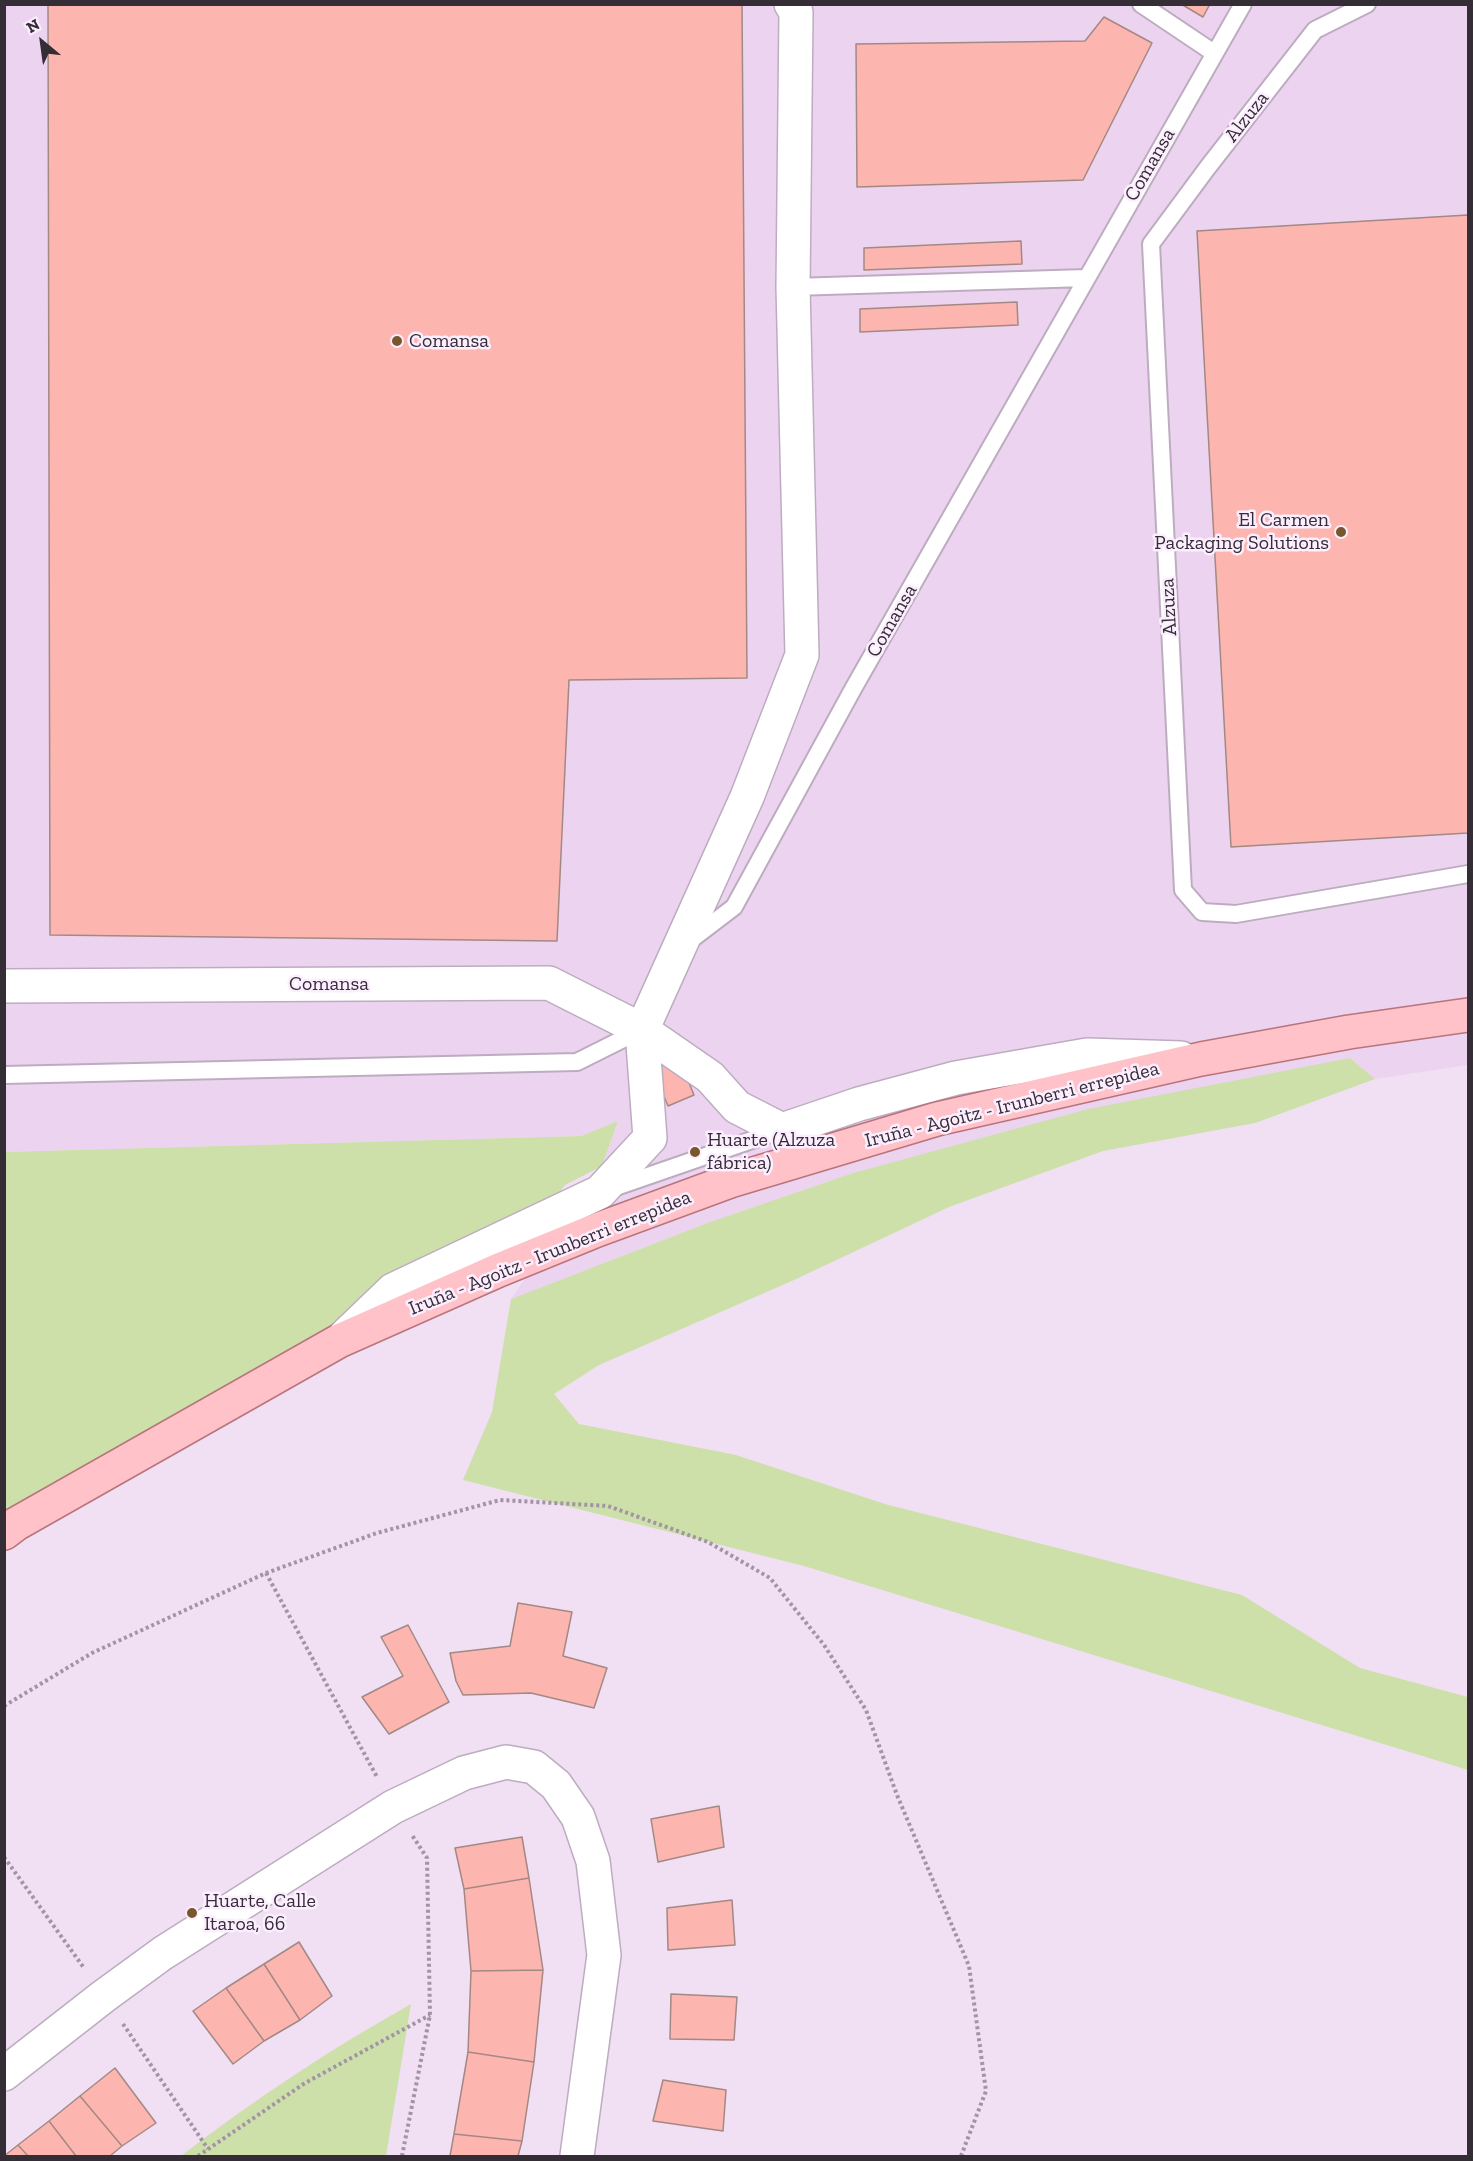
<!DOCTYPE html>
<meta charset="utf-8">
<style>
body{margin:0}
#map{position:relative;width:1473px;height:2161px;overflow:hidden;background:#f1dff4;font-family:"Zilla Slab",serif}
canvas{display:block}
.frame{position:absolute;inset:0;border:6px solid #342d35;pointer-events:none}
.north{position:absolute;left:12px;top:12px;width:60px;height:60px;-webkit-text-stroke:4px #fceeff;paint-order:stroke;rotate:331deg;font-size:16px;font-weight:700;line-height:24px;text-align:center;color:#342d35}
.north::after{content:'';display:block;margin:auto;width:21px;height:27px;background:#342d35;clip-path:polygon(50% 0,100% 100%,50% 72%,0 100%)}
</style>
<div id="map">
<canvas width="1473" height="2161"></canvas>
<div class="frame"></div>
<div class="north">N</div>
</div>
<script>
const g = document.querySelector('canvas').getContext('2d');
g.lineJoin = 'round';
function paint(path, color) { g.fillStyle = color; g.fill(path, 'evenodd'); }
function strokePath(path, color, width, dash) { g.strokeStyle = color; g.lineWidth = width; g.lineCap = dash ? 'butt' : 'round'; g.setLineDash(dash || []); g.stroke(path); }
function write(font, color, halo, rows, align = 'center') {
  g.font = font + ' "Zilla Slab",serif'; g.lineWidth = 5; g.setLineDash([]); g.textBaseline = 'middle'; g.strokeStyle = halo; g.fillStyle = color; for (const [text, x, y, turn = 0] of rows) {
    g.save(); g.translate(x, y); g.rotate((+turn || 0) * Math.PI / 180); g.textAlign = isNaN(turn) ? turn : align; if (halo) g.strokeText(text, 0, 0); g.fillText(text, 0, 0); g.restore();
  }
}
paint(new Path2D(`
 M4 5H1468V1065L1375 1079 1350 1058 853 1173 710 1222 511 1299 602 1166 618 1121 581 1136 5 1152Z`), '#ecd4f0');
paint(new Path2D(`
 M1350 1058 1375 1079 1255 1123 1103 1151 949 1207 794 1280 599 1365 554 1394 579 1424 736 1455 885 1504 1242 1595 1360 1668 1468 1697V1770L804 1566 463 1480 492 1412 511 1299 710 1222 853 1173 1088 1109Z
 M618 1121 602 1166 565 1185 499 1270 5 1550 4 1152 581 1136Z
 M411 2004 386 2156H181C253 2100 331 2049 411 2004Z`), '#cde0aa');
const building = new Path2D(`
 M48 4H742L747 678 569 680 557 941 50 935Z
 M1181 4H1210L1203 17Z
 M1104 17 1152 43 1083 180 857 187 856 44 1085 41Z
 M1468 215V833L1231 847 1197 231Z
 M1021 241 1022 264 864 270V248Z
 M1017 302 1018 325 860 332V309Z
 M678 1056 694 1095 668 1106 652 1067Z
 M518 1603 572 1612 563 1656 607 1668 594 1708 531 1693 463 1695 456 1681 450 1653 510 1646Z
 M408 1625 449 1702 389 1734 362 1697 403 1676 381 1637Z
 M719 1806 724 1847 658 1862 651 1819Z
 M522 1837 529 1878 464 1889 455 1848Z
 M529 1878 543 1970 471 1971 464 1889Z
 M732 1900 735 1945 668 1950 667 1908Z
 M299 1942 332 1996 300 2020 264 1964Z
 M264 1964 300 2020 264 2041 226 1988Z
 M543 1970 534 2062 468 2052 471 1971Z
 M226 1988 264 2041 233 2064 193 2011Z
 M671 1994 737 1997 734 2040 670 2039Z
 M468 2052 534 2062 522 2141 454 2134Z
 M115 2068 156 2123 122 2146 80 2096Z
 M663 2080 726 2090 723 2131 653 2121Z
 M80 2096 122 2146 110 2156H76L49 2121Z
 M49 2121 76 2156H28L18 2145Z
 M454 2134 522 2141 518 2156H450Z
 M18 2145 28 2156H4Z`);
paint(building, '#fdb6af');
strokePath(building, '#a38884', 1.5);
const lane = new Path2D(`
 M1141 4 1214 53
 M1367 4 1315 30 1208 167 1151 244 1183 890 1202 912 1236 914 1468 874
 M793 287 1086 278
 M688 942 734 907 853 689 1243 4
 M4 1075 577 1062 641 1030
 M613 1188 781 1130`);
const street = new Path2D(`
 M4 986 549 983 642 1030 747 797 802 655 793 287 796 12 791 4
 M344 1337 393 1290 600 1192 650 1138 642 1030 710 1077 737 1107 782 1130 859 1104 956 1078 1087 1055 1181 1058
 M4 2074 104 1996 163 1953 393 1807 464 1773 506 1762 534 1767 556 1785 578 1817 593 1861 604 1955 577 2156`);
const primary = new Path2D(`
 M4 1533 16 1524 339 1341 499 1270 597 1230 730 1181 937 1119 1201 1059 1349 1032 1468 1015`);
strokePath(lane, '#bdacc0', 20);
strokePath(street, '#bdacc0', 36);
strokePath(primary, '#b8747c', 36);
strokePath(new Path2D(`
 M266 1573 377 1777
 M4 1706 92 1653 266 1573 377 1533 500 1500 608 1506 708 1542 770 1578 824 1645 866 1710 897 1795 969 1966 986 2091 961 2156
 M4 1857 84 1968
 M123 2024 208 2149
 M198 2156 305 2083 430 2015
 M402 2156 430 2015 427 1858 412 1835`), '#a294a4', 4, [3, 3]);
strokePath(lane, '#fff', 16);
strokePath(street, '#fff', 33);
strokePath(primary, '#ffc2c8', 33);
for (const [x, y, r, color] of [
 [397,341,6,"#78572e"],
 [1341,532,6,"#78572e"],
 [695,1152,6,"#78572e"],
 [192,1913,6,"#78572e"]
]) { const dot = new Path2D(); dot.arc(x, y, r, 0, 2 * Math.PI); g.fillStyle = color; g.fill(dot); strokePath(dot, '#fceeff', 2); }
write('20px', '#342d35', '#fceeff', [
 ["Alzuza",1247,117,-52],
 ["Comansa",1150,165,-60],
 ["Alzuza",1169,607,-93],
 ["Comansa",892,621,-60],
 ["Comansa",329,984],
 ["Iruña - Agoitz - Irunberri errepidea",1012,1105,-14],
 ["Iruña - Agoitz - Irunberri errepidea",550,1253,-22]
]);
write('20px', '#342d35', '#fceeff', [
 ["Comansa",409,341],
 ["El Carmen",1329,520,"right"],
 ["Packaging Solutions",1329,543,"right"],
 ["Huarte (Alzuza",707,1140],
 ["fábrica)",707,1163],
 ["Huarte, Calle",204,1901],
 ["Itaroa, 66",204,1924]
], 'left');
</script>
